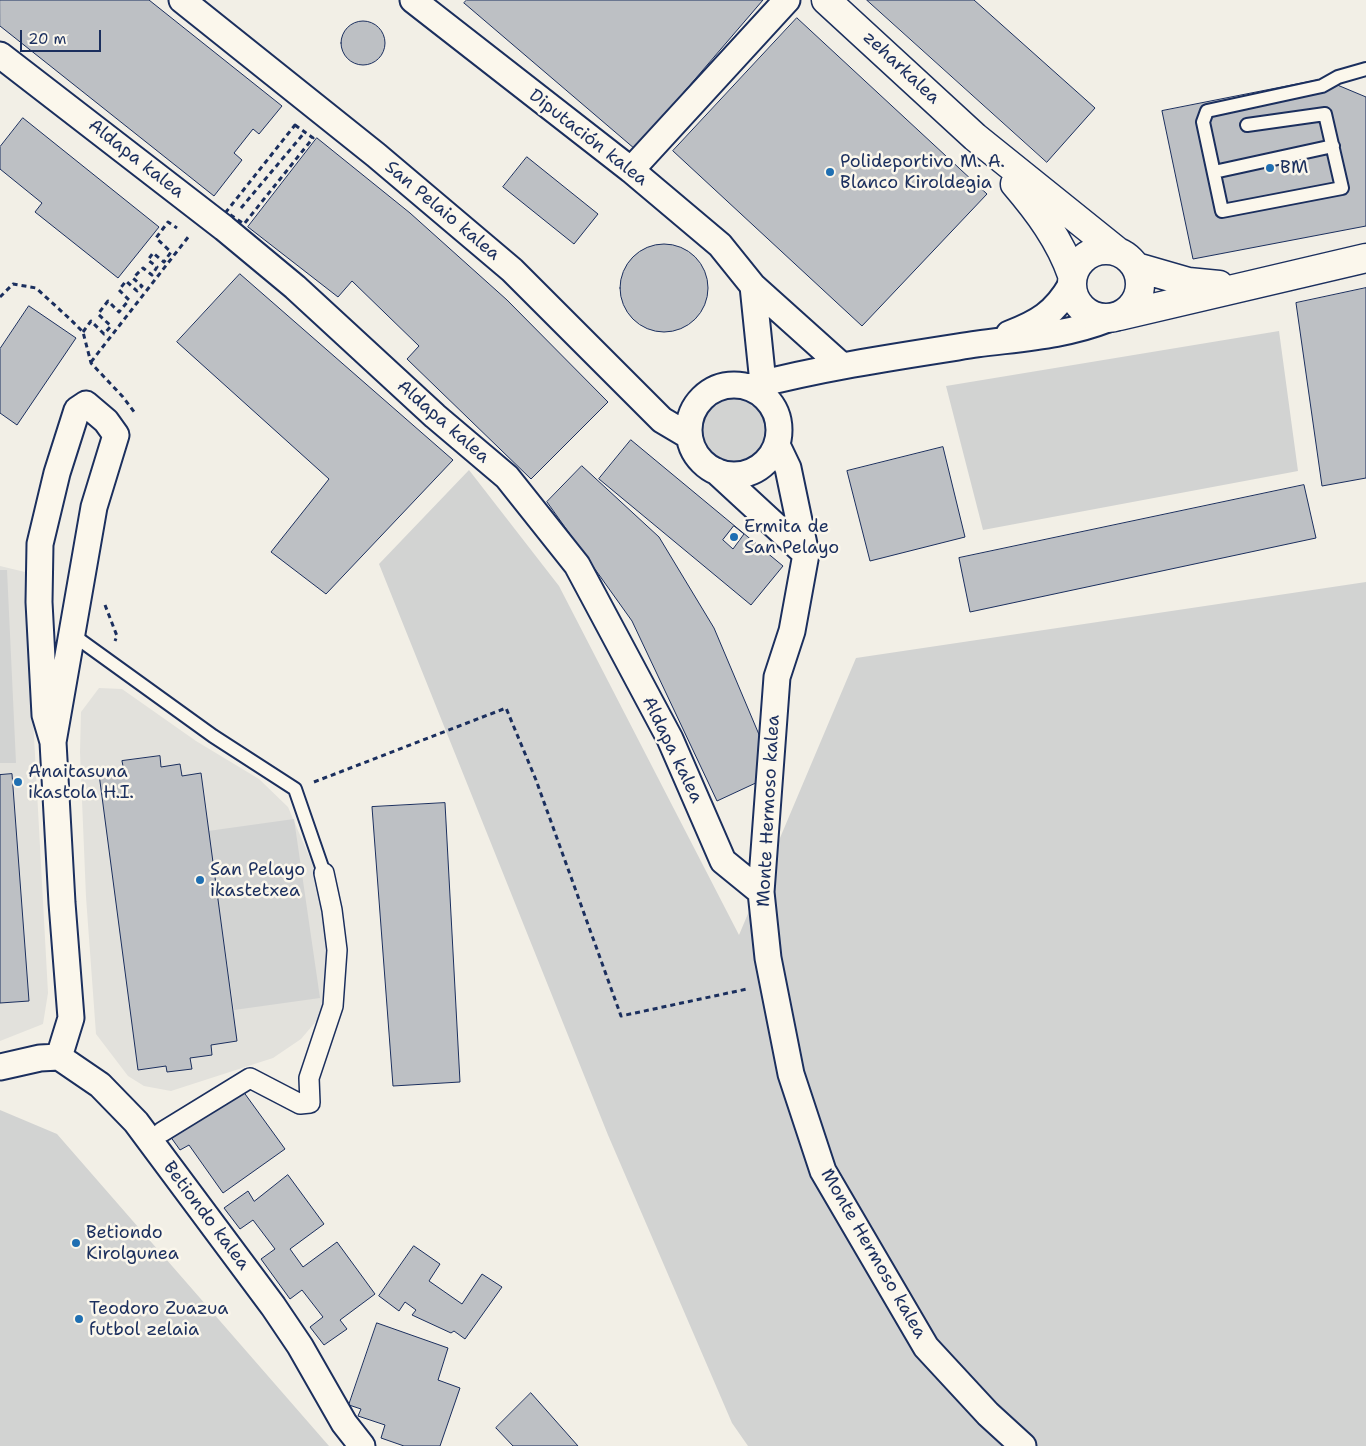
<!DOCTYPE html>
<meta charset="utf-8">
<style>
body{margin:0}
#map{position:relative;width:1366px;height:1446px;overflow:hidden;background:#f2efe6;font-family:"Shantell Sans",sans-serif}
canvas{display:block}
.scale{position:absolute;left:20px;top:30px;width:81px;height:22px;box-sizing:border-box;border:2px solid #1b2f5e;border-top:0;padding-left:6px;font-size:15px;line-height:18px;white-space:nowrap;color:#1b2f5e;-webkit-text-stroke:4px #fbf7ec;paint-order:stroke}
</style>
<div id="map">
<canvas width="1366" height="1446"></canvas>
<div class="scale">20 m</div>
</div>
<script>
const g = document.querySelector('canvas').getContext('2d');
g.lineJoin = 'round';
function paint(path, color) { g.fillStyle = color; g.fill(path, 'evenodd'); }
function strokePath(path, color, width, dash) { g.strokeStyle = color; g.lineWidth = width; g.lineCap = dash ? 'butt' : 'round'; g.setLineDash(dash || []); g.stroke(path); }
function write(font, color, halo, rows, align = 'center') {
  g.font = font + ' "Shantell Sans",sans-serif'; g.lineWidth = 5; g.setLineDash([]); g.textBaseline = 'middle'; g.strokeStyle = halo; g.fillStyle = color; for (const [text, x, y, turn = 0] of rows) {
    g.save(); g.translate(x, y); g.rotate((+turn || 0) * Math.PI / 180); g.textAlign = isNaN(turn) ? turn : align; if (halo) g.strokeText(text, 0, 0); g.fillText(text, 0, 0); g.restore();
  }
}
paint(new Path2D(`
 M0 566 25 572 48 993 43 1024 0 1041Z
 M99 688 122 689 196 741 259 779 288 807 312 863 329 940 327 993 318 1019 301 1039 273 1058 171 1091 144 1086 128 1076 96 1034 86 897 80 752 81 712Z`), '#e2e1dc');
paint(new Path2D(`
 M1279 331 1298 471 983 530 946 386Z
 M700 431a33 33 0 1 1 66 0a33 33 0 1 1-66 0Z
 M469 470 559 586 739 935 856 658 1366 582V1446H748L732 1423 608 1135 379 564Z
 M0 570H7L16 763H0Z
 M294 819 320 998 234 1010 208 831Z
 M0 1110 57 1134 329 1446H0Z`), '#d2d3d2');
const building = new Path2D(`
 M0 0H149L282 106 259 134 253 129 234 153 242 160 214 196 0 26Z
 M467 0H763L635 149 464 3Z
 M867 0H974L1095 108 1047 162Z
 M797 18 987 194 862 326 673 151Z
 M341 43a22 22 0 1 1 44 0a22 22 0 1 1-44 0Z
 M1323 79 1366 97V226L1193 259 1162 111Z
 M23 118 159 227 118 278 35 212 42 203 0 169V147Z
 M317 138 410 213 507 300 608 402 531 479 407 359 419 346 352 281 338 297 248 227Z
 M527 157 598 214 574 244 503 187Z
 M620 288a44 44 0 1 1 88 0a44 44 0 1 1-88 0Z
 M240 274 453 460 326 594 271 552 329 479 177 342Z
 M1366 288V478L1322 486 1296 303Z
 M29 306 76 338 17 425 0 413V349Z
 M631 440 783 566 751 605 599 479Z
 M943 447 965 537 870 561 847 471Z
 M582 466 659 537 714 628 763 744 760 781 717 801 632 621 547 502Z
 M1304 485 1316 538 970 612 959 558Z
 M734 526 744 534 733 549 723 540Z
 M160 756 161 767 180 764 182 776 201 773 237 1041 211 1045 212 1055 190 1058 192 1069 167 1072 166 1066 138 1070 99 774 124 771 122 761Z
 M12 774 29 1001 0 1003V775Z
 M445 803 460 1082 393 1086 372 807Z
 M240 1087 285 1149 223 1193 189 1145 180 1150 170 1136Z
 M288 1175 324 1224 290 1249 303 1267 337 1242 375 1294 340 1320 347 1329 324 1345 310 1327 323 1317 302 1290 290 1299 261 1259 275 1249 253 1220 240 1229 224 1208 248 1191 254 1201Z
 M414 1246 440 1264 429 1281 462 1304 482 1274 502 1287 465 1339 454 1331 451 1333 412 1315 416 1310 405 1302 399 1311 379 1296Z
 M377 1323 448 1348 438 1380 460 1388 440 1446H404L381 1438 385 1425 358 1416 361 1409 349 1405Z
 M531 1393 578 1446H513L496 1428Z`);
paint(building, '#bdc0c4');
strokePath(building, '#1b2f5e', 1);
const service = new Path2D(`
 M1247 125 1325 114 1342 188 1222 211 1203 122 1207 111 1322 86 1338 77 1366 69
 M1214 172 1333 146
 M73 635 213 736 295 789 324 873`);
const pedestrian = new Path2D(`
 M162 1132 250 1078 300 1104 310 1103 309 1078 333 1006 337 950 332 910 324 873`);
const minor = new Path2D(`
 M182 0 376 155 512 270 662 420 689 436
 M413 0 631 170 720 245 753 286 841 365
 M0 55 224 228 295 287 435 416 507 477 577 565 670 739 723 861 761 892
 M631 170 787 0
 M753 286 763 383
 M1009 334C1038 323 1055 313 1071 285
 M689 430a45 45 0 1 1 90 0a45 45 0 1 1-90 0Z
 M748 387C824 367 900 356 977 344 1022 338 1065 336 1108 319
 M777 445 788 468 806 554 792 631 777 677 761 892 768 958 791 1074 823 1171 926 1347 988 1414 1023 1446
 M716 471 806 554
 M53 742 45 715 39 602 40 544 57 473 77 410 86 404 106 421 116 435 94 507 53 742 62 903 71 1018 59 1057
 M0 1067 40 1058 59 1057 100 1085 136 1122 273 1306 300 1346 344 1423 362 1446`);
const tertiary = new Path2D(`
 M826 0 975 137 1118 252
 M1015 184C1038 211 1060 240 1072 275
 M1072 284a34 34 0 1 1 68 0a34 34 0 1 1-68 0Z
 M1136 267 1188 282 1219 285
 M1119 316 1366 258`);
strokePath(service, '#1b2f5e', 16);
strokePath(pedestrian, '#1b2f5e', 22);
strokePath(minor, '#1b2f5e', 29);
strokePath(tertiary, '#1b2f5e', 31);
strokePath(new Path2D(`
 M295 125 313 138 244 224 226 212Z
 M241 208 305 132
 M0 297 13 284 36 288 71 320 83 332 91 363 123 397 135 413
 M83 332 91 321 104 334 111 326 98 314 108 301 119 312 129 300 119 290 126 281 137 291 142 286 133 278 143 268 152 275 157 267 148 260 153 253 164 262 171 252 156 238 168 222 177 228
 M91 362 189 236
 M105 605 117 636 115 641
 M314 782 506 708 536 780 621 1016 747 989`), '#1b2f5e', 3, [5, 4]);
strokePath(service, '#fbf7ec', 12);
strokePath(pedestrian, '#fbf7ec', 19);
strokePath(minor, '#fbf7ec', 25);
strokePath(tertiary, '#fbf7ec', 28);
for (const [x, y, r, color] of [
 [1270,168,5,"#1f6fb2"],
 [830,172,5,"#1f6fb2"],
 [734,537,5,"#1f6fb2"],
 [18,782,5,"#1f6fb2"],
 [200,880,5,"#1f6fb2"],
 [76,1243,5,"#1f6fb2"],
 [79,1319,5,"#1f6fb2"]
]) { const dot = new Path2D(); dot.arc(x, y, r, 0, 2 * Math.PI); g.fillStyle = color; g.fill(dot); strokePath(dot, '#fbf7ec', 2); }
write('18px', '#1b2f5e', '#fbf7ec', [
 ["zeharkalea",901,68,43],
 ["Diputación kalea",588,138,38],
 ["Aldapa kalea",136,159,38],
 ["San Pelaio kalea",442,211,40],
 ["Aldapa kalea",443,422,41],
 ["Aldapa kalea",672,750,64],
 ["Monte Hermoso kalea",769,811,-87],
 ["Betiondo kalea",206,1216,53],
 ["Monte Hermoso kalea",873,1254,60]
]);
write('18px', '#1b2f5e', '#fbf7ec', [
 ["Polideportivo M. A.",840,162],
 ["Blanco Kiroldegia",840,183],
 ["BM",1280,168],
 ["Ermita de",744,527],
 ["San Pelayo",744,548],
 ["Anaitasuna",28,772],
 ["ikastola H.I.",28,793],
 ["San Pelayo",210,870],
 ["ikastetxea",210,891],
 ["Betiondo",86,1233],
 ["Kirolgunea",86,1254],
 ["Teodoro Zuazua",89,1309],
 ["futbol zelaia",89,1330]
], 'left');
</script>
